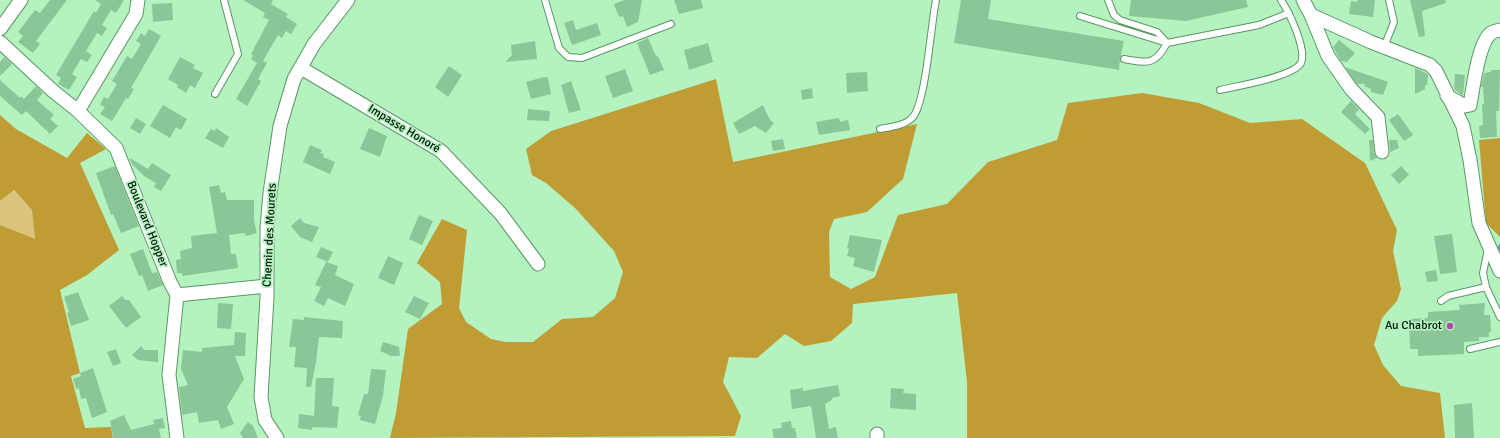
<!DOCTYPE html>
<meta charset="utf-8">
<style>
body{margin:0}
canvas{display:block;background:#b4f2bf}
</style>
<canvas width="1500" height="438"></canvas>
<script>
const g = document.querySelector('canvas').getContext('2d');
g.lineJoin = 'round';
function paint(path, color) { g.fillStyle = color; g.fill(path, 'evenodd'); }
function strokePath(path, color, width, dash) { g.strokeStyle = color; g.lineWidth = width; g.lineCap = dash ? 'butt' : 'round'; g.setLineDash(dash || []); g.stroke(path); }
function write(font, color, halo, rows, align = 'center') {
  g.font = font + ' Signika,sans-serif'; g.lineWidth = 3.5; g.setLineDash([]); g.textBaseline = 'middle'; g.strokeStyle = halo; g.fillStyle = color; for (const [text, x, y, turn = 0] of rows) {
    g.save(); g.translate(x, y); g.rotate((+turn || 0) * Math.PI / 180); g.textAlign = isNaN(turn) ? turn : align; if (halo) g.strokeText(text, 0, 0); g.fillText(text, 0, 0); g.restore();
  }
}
paint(new Path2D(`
 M13 190 32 210 35 240 0 225V201Z`), '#ddc27b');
paint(new Path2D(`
 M716 79 733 162 917 124 903 179 867 212 834 219 829 232 830 277 851 289 875 277 898 215 947 204 988 162 1057 140 1068 103 1142 93 1199 103 1250 123 1302 119 1365 163 1397 230 1393 251 1401 289 1397 301 1382 318 1374 345 1383 365 1401 386 1440 393 1445 438H967V382L957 293 853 304 852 323 831 341 804 346 785 334 757 358 729 357 723 382 741 416 735 436 390 438 396 413 408 329 442 304 440 282 417 263 442 219 467 230 459 308 466 322 491 339 506 342H533L562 319 593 317 615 298 623 272 614 251 575 208 546 183 532 175 526 149 551 131Z
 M0 115 16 129 67 158 87 133 106 149 80 163 119 250 87 275 60 290 80 373 71 376 85 428 111 427 113 438H0V225L35 239 32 210 14 190 0 201Z
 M1500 138V237L1486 223 1479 140Z`), '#c09d34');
strokePath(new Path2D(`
 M1499 249 1500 246`), '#748ee0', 3.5);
paint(new Path2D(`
 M50 0H67L36 41 40 44 33 53 18 42 23 36 18 32 35 10 40 13Z
 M95 0H124L116 13 111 10 102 25 107 28 102 36 97 33 86 51 92 55 87 62 81 59 72 74 77 77 69 90 58 84 61 78 56 75 94 11 96 13 101 4Z
 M243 0H273L271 4 288 14 286 17 297 24 291 34 286 31 282 38 278 35 263 61 267 63 258 79 261 81 247 106 236 99 257 63 251 59 253 55 251 54 269 20 263 17 265 13Z
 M624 0H642L638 22 627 27 623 16 620 17 618 15 614 4Z
 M674 0H701L703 8 679 14Z
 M961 0H991L988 19 1124 41 1120 59 1119 70 954 43Z
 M1131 0H1246L1248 7 1186 21 1129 16Z
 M1358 0H1375L1373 17 1349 14 1351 1 1357 2Z
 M1410 0H1445L1446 3 1422 11 1425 36 1419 37Z
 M172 3 173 20 153 22 152 4Z
 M573 20 576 30 597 23 601 35 572 45 564 23Z
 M149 29 161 36 131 88 134 89 128 99 126 98 112 121 100 114 105 107 100 105 104 97 108 99 117 84 112 81 127 56 132 59 141 44 136 41 141 33 145 36Z
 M648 38 655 54 659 58 664 70 650 75 637 43Z
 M1339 40 1355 53 1347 62 1341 61 1333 47Z
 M535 41 537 59 505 62 512 55 511 45Z
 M708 43 713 62 689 70 684 50Z
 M4 57 12 64 0 76V62Z
 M180 57 195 65 193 68 203 73 195 88 190 85 186 93 177 87 178 85 168 79Z
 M449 66 462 75 448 97 435 87Z
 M1345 67 1388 82 1383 95 1371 92V89L1364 86 1365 84H1357Z
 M1415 68 1428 74 1427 85H1425V89L1415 94Z
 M625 69 633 91 613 98 605 76Z
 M1491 70H1500L1499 111H1496L1497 137 1480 138 1479 126 1483 125 1482 104H1484L1483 87H1481L1484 73 1491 72Z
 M867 72 868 91 847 93 846 73Z
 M1455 74 1465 75 1463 96 1454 89Z
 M544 77 548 78 551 94 531 99 526 82Z
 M0 80 20 98 21 96 24 99 36 86 43 93 37 100 54 115 50 119 58 126 50 134 26 111 22 115 0 96Z
 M571 81 581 110 569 113 561 85Z
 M812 88 813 98 802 100 801 90Z
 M1351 101 1359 109 1355 114 1370 129 1365 134 1341 112Z
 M163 105 187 119 181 130 176 127 170 138 150 126Z
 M763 105 770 120 774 123 766 133 755 126 739 134 733 123Z
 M528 109 550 111 549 121 527 120Z
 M1398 114 1413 135 1404 141 1389 120Z
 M136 118 146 124 140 134 130 128Z
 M839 118 840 122 848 120 850 130 819 135 816 122Z
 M216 128 229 137 223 148 205 138 211 129 215 131Z
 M369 128 387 136 380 157 360 149Z
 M783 139 785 149 773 151 771 141Z
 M1369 140H1373L1374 153 1377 158 1370 161Z
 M1389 140H1397L1399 148 1390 152Z
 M310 145 322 150 320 153 324 154 323 157 335 162 330 174 303 162Z
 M130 158 148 169 152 163 171 175 161 191 154 187 156 183 144 176 131 163Z
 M115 166 139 226 121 233 113 214 111 215 96 173Z
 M1401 166 1409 175 1399 184 1391 175Z
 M219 185 221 193 225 192 227 200H254V220L257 233 246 236 245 233 229 235 231 254H236L238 268 182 276V273H177L176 260 181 259 180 251 192 248 191 236 217 233 209 187Z
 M419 215 433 221 422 245 409 239Z
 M300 218 304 223 319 227 312 242 300 237 291 226Z
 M1452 234 1457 272 1440 274 1434 236Z
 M850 235 882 240 874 272 853 266 855 258 847 256 849 249 847 248Z
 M321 247 333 252 328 262 316 257Z
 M143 249 152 273 157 272 163 285 148 291 142 275 139 276 130 254Z
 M388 256 403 263 394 285 378 278Z
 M326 262 338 266 335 275 354 284 345 306 328 298 324 306 314 301 321 287 315 285Z
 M1436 270 1438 281 1427 282 1425 272Z
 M78 292 89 320 71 326 67 313 69 312 64 297Z
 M122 296 125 300H129L141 317 126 328 109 306Z
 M414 296 429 303 420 319 405 312Z
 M218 303 233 304 231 329 217 328Z
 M1485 303 1484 315H1490L1491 332H1489V337H1479V341L1464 342V354L1418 356V349H1410L1409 319 1428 318V312L1460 310 1459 305Z
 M304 317 343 321 342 338 319 337 316 362 311 387H306L307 368 294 367 296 347H289L293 319 304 320Z
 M235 332 246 333 245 356H235L244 379 227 407 234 424 221 429 218 420 199 423 197 412 182 415 179 387 188 385 181 369 183 350 202 352V348L234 345Z
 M383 342 399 347 400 356H391L380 351Z
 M141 346 144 350H158V362L138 360 132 355Z
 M116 349 121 363 113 366 107 352Z
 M93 368 107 412 92 418 86 398 81 399 79 388 76 389 73 379 81 376 80 373Z
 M371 369 386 370 383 396 375 424 360 420 361 416 358 415 364 394H368Z
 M316 378H334L332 406 339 407 337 428 312 427V430L298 428 299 414 314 416Z
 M838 385 840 396 832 398V400L825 404 829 429 836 427 838 438H816L811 406 792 409 790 390 803 388V391Z
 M891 388 904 389 903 393 916 394V410L890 408Z
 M1472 403 1474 438H1455L1454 405Z
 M124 415 131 430 154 424 153 420 163 418 165 428 159 429 161 438H112V435H113L110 421Z
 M791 421 792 428H795L797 438H774L772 429 782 428 781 423Z
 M248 422 253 426 258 438H243L240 433Z`), '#8bc796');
const service = new Path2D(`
 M545 0 559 48 568 57 582 58 671 24
 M1108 0 1114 15 1120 20 1157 32 1166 42
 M1080 16 1167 43
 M1384 47 1394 22 1389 0
 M1124 59C1147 63 1155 66 1167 43L1259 25 1289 13
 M1220 90C1237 86 1293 77 1301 63 1307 49 1289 12 1281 0
 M215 94 238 54 224 0
 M880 129C890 127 904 126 912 118 926 104 931 23 936 0
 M1488 249 1483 273 1486 287 1500 317
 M1441 301 1448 296 1486 287
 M1470 349 1500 342`);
const minor = new Path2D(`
 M1303 0 1311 15 1371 42 1430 65 1436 71 1463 126 1470 160 1479 223 1500 271
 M1311 15 1328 56 1351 89 1378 117 1382 152
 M0 29 21 0
 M0 42 53 91 78 111 116 148 170 282 177 295 267 286
 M301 68 441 151 501 214 538 264
 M1447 96 1465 106 1470 105C1473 89 1478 43 1491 33 1494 31 1497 31 1500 30
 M78 111 136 14 138 0
 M177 438 169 375 177 295
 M277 438 265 420 261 397 267 297V228L270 193 280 126 294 79 314 44 348 0
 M877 438V434`);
strokePath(service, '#5b9667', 8);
strokePath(minor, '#5b9667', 15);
strokePath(service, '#fff', 6);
strokePath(minor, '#fff', 13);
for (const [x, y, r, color] of [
 [1450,326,4,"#b048ab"]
]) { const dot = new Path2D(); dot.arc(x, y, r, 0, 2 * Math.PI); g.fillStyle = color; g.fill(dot); strokePath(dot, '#b4f2bf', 1.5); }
write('12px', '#011706', '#b4f2bf', [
 ["Impasse Honoré",404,129,31],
 ["Boulevard Hopper",147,224,68],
 ["Chemin des Mourets",270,235,-87]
]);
write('12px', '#011706', '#b4f2bf', [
 ["Au Chabrot",1442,326]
], 'right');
</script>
